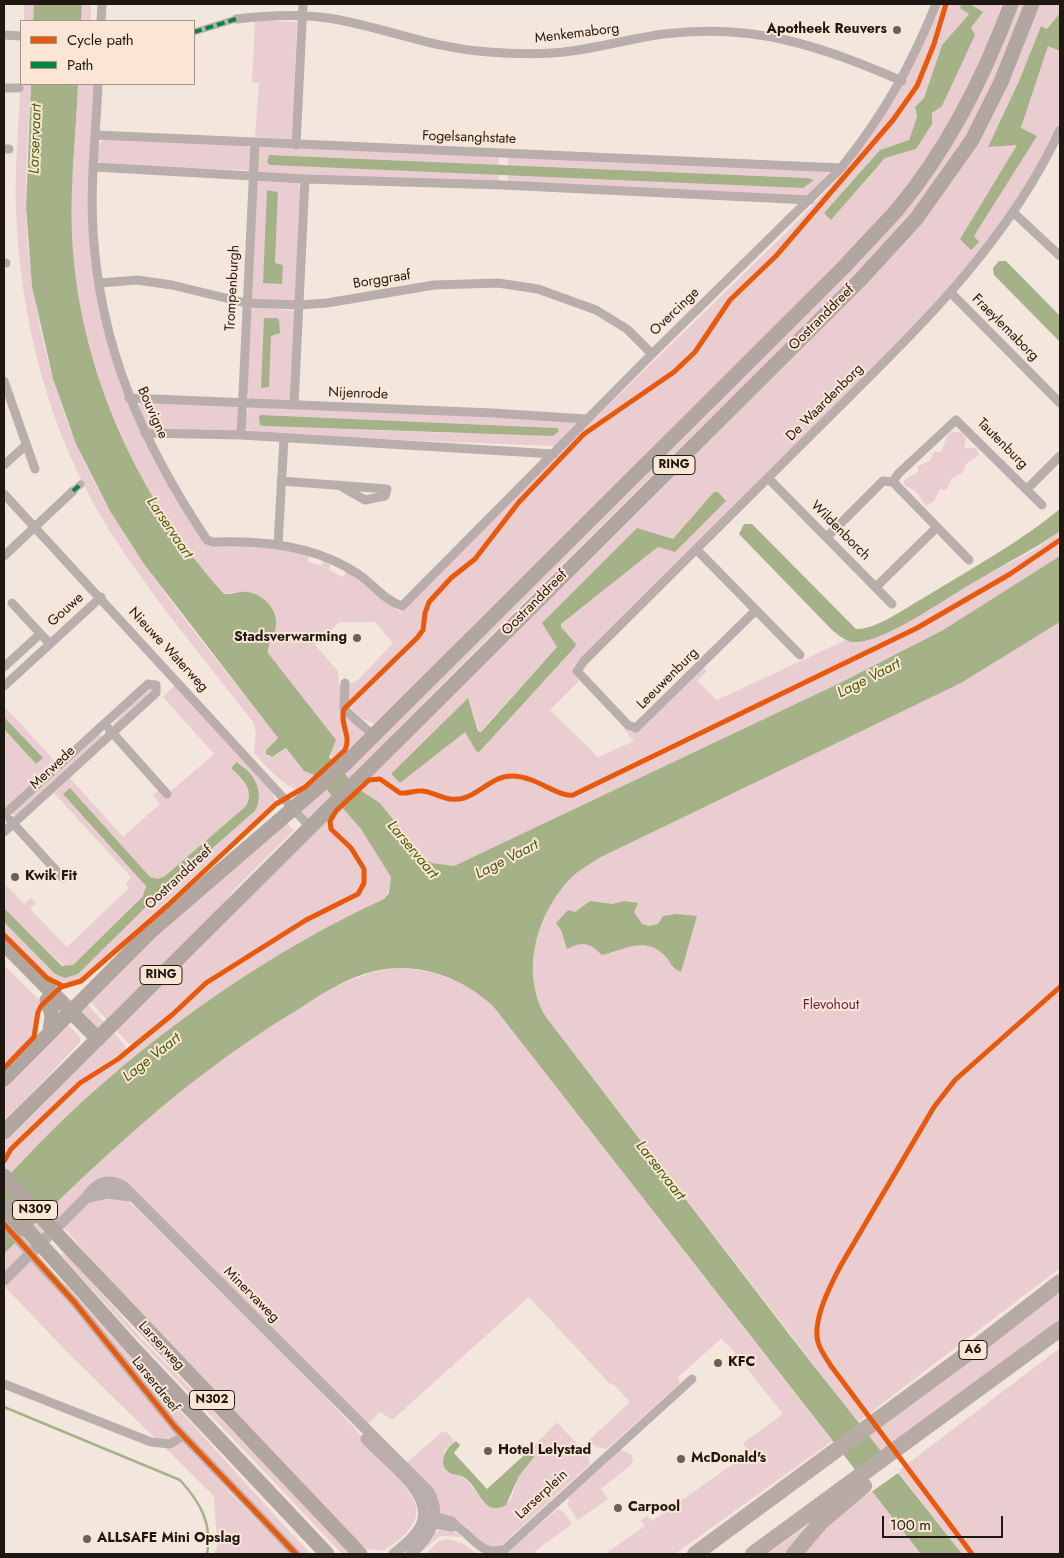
<!DOCTYPE html>
<style>
body{margin:0}
#map{position:relative;width:1064px;height:1558px;overflow:hidden;background:#f3e7dd;font-family:Jost,sans-serif}
canvas{display:block}
.frame{position:absolute;inset:0;border:5px solid #1f1812;pointer-events:none}
.legend{position:absolute;left:20px;top:20px;width:175px;height:65px;box-sizing:border-box;background:#fbe6d5;border:1px solid #a39487;margin:0;padding:6px 9px;list-style:none;font-size:15px;color:#1f1812}
.legend li{display:flex;align-items:center;gap:10px;height:25px}
.legend b{width:25px;border:1px solid #a39487}
.scale{position:absolute;left:882px;top:1516px;width:121px;height:22px;box-sizing:border-box;border:2px solid #1f1812;border-top:0;padding-left:6px;font-size:15px;line-height:18px;white-space:nowrap;color:#1f1812;-webkit-text-stroke:4px #fbe6d5;paint-order:stroke}
</style>
<div id="map">
<canvas width="1064" height="1558"></canvas>
<div class="frame"></div>
<ul class="legend">
<li><b style="height:6px;background:#e8590c"></b>Cycle path</li>
<li><b style="height:6px;background:#00873e"></b>Path</li>
</ul>
<div class="scale">100 m</div>
</div>
<script>
const g = document.querySelector('canvas').getContext('2d');
g.lineJoin = 'round';
function paint(path, color) { g.fillStyle = color; g.fill(path, 'evenodd'); }
function strokePath(path, color, width, dash) { g.strokeStyle = color; g.lineWidth = width; g.lineCap = dash ? 'butt' : 'round'; g.setLineDash(dash || []); g.stroke(path); }
function write(font, color, halo, rows, align = 'center') {
  g.font = font + ' Jost,sans-serif'; g.lineWidth = 4; g.setLineDash([]); g.textBaseline = 'middle'; g.strokeStyle = halo; g.fillStyle = color; for (const [text, x, y, turn = 0] of rows) {
    g.save(); g.translate(x, y); g.rotate((+turn || 0) * Math.PI / 180); g.textAlign = isNaN(turn) ? turn : align; if (halo) g.strokeText(text, 0, 0); g.fillText(text, 0, 0); g.restore();
  }
}
paint(new Path2D(`
 M24 4H34L33 21H24Z
 M82 4H91V21H81Z
 M940 4H961L960 8 969 14 942 45 924 98 915 107 917 117 909 140 880 150 825 212 832 219 885 158 916 149 971 28 983 12 970 4H1002C987 49 970 97 944 137 918 176 889 211 858 245L474 625 376 725 363 719 348 705V685L358 680 393 643 375 622H340L315 645 338 671 339 684H342L341 710 363 732V738L335 764 268 653 267 647 273 638 240 592 224 594C137 497 78 367 72 235 70 184 76 135 78 84H95L93 260 126 399 152 457 175 497 209 545H262L309 555 307 561 321 566 324 561 331 563 329 570 343 577 346 571 400 612 549 463 792 227 836 180 867 141 898 94Z
 M1014 4H1024C1007 53 988 102 960 146 890 256 781 348 688 440 575 552 460 663 350 779L344 773 902 214Z
 M1035 4H1060V13L1047 29 1041 26 1019 81 988 147 1018 144 960 239 978 242 974 236 1036 136 1021 129 1048 45 1060 51V122L1053 137 1028 184 971 266 917 323 574 666 572 672 579 681 550 710 598 757 634 741 624 729 626 727 631 732H639L703 668 707 671 697 681 717 700 846 640 857 643 894 629 982 577 1033 551 1060 531V538L1009 573 917 627 648 755 573 794C556 795 536 775 512 775 491 775 480 794 460 798 446 801 436 791 423 790 415 789 408 792 400 792L380 778 368 779 932 205ZM726 499 675 552 658 547 561 624V627L576 644 575 647 476 751 465 731 400 783 391 775 468 698 480 732 557 647 543 622 637 528 672 540Z
 M255 20 297 22 292 139 255 137 259 83 252 82Z
 M21 74V84H31C28 137 23 192 28 246 35 313 49 381 76 443 120 549 209 648 278 738L266 750 268 757 277 755 286 748 304 771 314 775 297 789C284 787 263 763 254 753L256 733 253 722C208 664 160 607 119 545 56 452 24 340 17 229 13 178 19 125 21 74Z
 M104 139 245 144 251 149 250 170 108 166 101 164 98 158 99 145Z
 M261 145 499 156V165L270 155 267 159 270 165 499 174 498 184 258 173V148Z
 M508 157 824 171 828 173 806 196 508 185V174L803 188 807 178 508 165Z
 M259 180 298 182 300 187 295 301 252 299 256 185ZM268 190 278 192 275 264Z
 M254 307 295 311 290 401 250 400 247 394 250 313Z
 M143 402 236 406 239 411 238 434 148 431 138 406Z
 M250 407 580 421 555 446 249 434C243 427 244 414 250 407ZM261 415 557 428 450 433 264 426Z
 M952 432H961L966 438 964 448H976L979 455 967 463 962 473 952 478 946 490 940 489 934 501 926 506 914 490 904 485V480L918 472V466L930 461 934 452H941L947 436Z
 M1060 541V556L943 630 842 682 454 866 432 863 425 859 380 803 360 790 367 782 376 780 400 795 421 792 452 801 472 796 496 781 511 777 534 781 561 795 574 796 918 629 1010 575Z
 M1060 622V1268L858 1422 546 1017C519 972 537 912 572 877 579 870 589 865 597 859L961 683Z
 M176 684 272 792 276 802 82 978C52 996 23 951 4 932V922L55 974H78L152 901 251 815C266 798 254 785 245 767L239 765 231 767C242 778 255 790 246 806L165 876 158 879 150 877 70 789 64 794 145 883V893L73 965 65 967 4 908V883L24 904 31 898 36 903 30 909 67 947 129 888 126 883 131 877 54 793 70 778 123 837 160 804 153 795 158 791 164 797 214 754 163 697Z
 M149 686 155 688 116 725 113 724Z
 M4 706 54 760 48 772 4 812V729L36 764 42 758 4 717Z
 M99 733 102 737 15 816 12 813Z
 M325 788 333 796 310 820 301 809Z
 M343 806C352 815 388 867 391 877 392 885 388 893 384 899 281 946 177 1017 93 1092 62 1119 33 1150 4 1180V1163L12 1150 88 1079 118 1060 174 1015 207 984 307 921 349 902 359 895 365 883V868L352 847 331 825 332 818Z
 M330 817V830L350 849 363 869V883L357 893 348 899 305 919 212 977 133 1044H129L114 1028Z
 M285 821 294 830 233 891 215 914 108 1021 88 999 223 872Z
 M4 965 42 1003 36 1010 32 1037 4 1066Z
 M397 968C434 969 465 981 493 1006L832 1441 675 1554H605L645 1526 641 1520 648 1516 652 1521 749 1453 743 1443 783 1414 730 1347 721 1339 678 1377 680 1383 607 1449 596 1447 588 1441 630 1402 613 1384 611 1385 529 1297 392 1420 380 1412 366 1426 112 1178 4 1275V1254C93 1166 182 1079 290 1014 326 992 354 973 397 968Z
 M85 1002 105 1023 98 1029 75 1012Z
 M68 1025 80 1037V1042L4 1123V1084Z
 M112 1030 125 1046V1050L86 1077 10 1148 4 1159V1138Z
 M99 1198 126 1200 135 1207C216 1287 300 1366 375 1451 384 1462 414 1494 416 1506 421 1525 397 1543 382 1551L368 1549 360 1544 168 1346 63 1227 86 1204Z
 M65 1252 140 1337 353 1554H342C249 1454 152 1357 61 1255Z
 M31 1259 230 1493 290 1554H214L217 1547 214 1496 70 1355 5 1287Z
 M66 1285 291 1533 311 1554H301L188 1436 64 1286Z
 M1060 1290V1322L882 1452 866 1432Z
 M1060 1348V1554H962L898 1471Z
 M557 1422 586 1454 588 1453 590 1464 499 1547 484 1546 465 1526 442 1514 405 1464 442 1432H447L454 1441 444 1451V1464L447 1471 466 1479 487 1506 501 1508 511 1499 519 1476 534 1457 532 1448Z
 M621 1450 631 1454 633 1461 632 1464 601 1489 608 1499 578 1520 568 1506 569 1497Z
 M872 1491 923 1554H802L831 1522Z
 M558 1509 564 1512 572 1524 535 1551 537 1554H504Z
 M821 1515 789 1554H768Z
 M439 1530H453L462 1537 440 1536 419 1554H414Z
 M446 1539 462 1543 478 1554H425L439 1541Z`), '#e9cdd0');
paint(new Path2D(`
 M34 4H82L81 21H33Z
 M961 4H970L983 12 971 28 975 35 942 106 932 113V124L916 149 885 158 831 220 824 213 880 150 909 140 917 117 915 107 924 98 942 45 969 14 960 8Z
 M1060 13V51L1048 46 1021 128 1037 136 974 236 979 242 971 250 960 239 1017 145 988 147 1019 81 1041 26 1047 29Z
 M31 84H78C76 134 70 184 72 235 78 367 137 497 224 594 232 595 239 591 247 592 265 594 281 613 275 631 273 640 267 644 268 653L336 740 329 757 360 790 380 803 425 859 432 863 454 866 842 682 943 630 1060 556V622L961 683 597 859C589 865 579 870 572 877 537 912 519 972 546 1017L792 1338 962 1554H921L493 1006C461 977 418 961 375 971 345 978 319 996 294 1012 184 1078 94 1165 4 1254V1180C33 1150 62 1119 93 1092 177 1017 281 946 384 899L389 893 391 877 361 829 314 775 304 771 286 748 272 757 266 754V750L278 738 144 564 110 511 76 444 53 379 32 286 26 207Z
 M269 155 807 178 814 180 803 188 270 165 267 162Z
 M267 190 278 192 275 263 283 265 282 284 263 283Z
 M999 261H1006L1060 316V342L994 275 993 268Z
 M264 318H277L279 320 280 333 271 336 269 387 261 388Z
 M261 415 557 428 559 431 553 436 264 426 260 425 259 416Z
 M714 492H718L726 501 675 552 658 547 561 624V627L576 644 575 647 479 752 476 751 465 732 400 783 391 774 468 698 478 731 481 732 557 647 542 623 637 528 673 539Z
 M1060 509V531C1035 549 1008 562 981 578 950 595 892 638 859 642 848 644 840 636 832 630L739 534 744 524H752L856 629C876 630 907 607 925 597 971 569 1018 543 1060 509Z
 M4 717 43 758 36 764 4 729Z
 M237 762C240 766 243 766 246 769 258 781 263 796 255 811L152 901 78 974 65 978 55 974 4 922V908L62 966 73 965 143 896 146 886 63 794 70 788 150 877 158 879 165 876 246 806C255 790 242 778 231 768Z
 M590 901 612 904 624 901 638 903 634 912 642 924 649 926 658 924 663 916 676 914 697 916 681 972C670 968 671 960 662 953 643 937 623 950 602 955 589 942 583 941 567 949L561 930 556 923 568 910 575 912Z
 M456 1441 460 1445 454 1453 487 1489 532 1448 534 1457 519 1476 506 1505C483 1518 480 1488 465 1478 461 1475 455 1475 450 1473 436 1464 446 1447 456 1441Z`), '#a5b288');
paint(new Path2D(`
 M884 1450 901 1471 870 1493 854 1473Z`), '#f3e7dd');
strokePath(new Path2D(`
 M4 1407 180 1480C200 1502 213 1524 207 1554`), '#a5b288', 2.5);
strokePath(new Path2D(`
 M194 32 236 19
 M73 491 81 484`), '#b9aeab', 7);
strokePath(new Path2D(`
 M236 19C269 15 301 13 334 19 386 28 435 49 489 52 516 54 544 55 571 51 602 47 633 38 664 34 756 23 820 46 902 81
 M101 21 102 4
 M4 35 21 36
 M98 84C96 132 90 183 93 231 100 348 143 444 207 540L213 542C261 540 317 546 358 574 373 584 384 600 402 606L652 354 841 168C883 116 911 66 936 4
 M4 88H19
 M96 135 841 168
 M296 145 303 4
 M4 149H9
 M94 167 305 179 502 185 810 200
 M1014 213 1060 256
 M4 263H6
 M100 283 137 280 172 285 246 303 298 305 327 303 434 285 498 283 538 289 596 310 627 329 652 354
 M951 293 1060 403
 M4 381 35 469
 M129 398 493 413 586 419
 M294 405 305 179
 M145 433 241 435 554 454
 M241 435 255 143
 M4 465 25 446
 M768 478 892 604
 M281 481 387 489 385 496 365 500 339 485
 M893 482 898 474 956 420 1042 505
 M893 482 969 560
 M1027 489 1060 456
 M4 494 310 827
 M827 537 883 481 893 482
 M278 545 284 438
 M696 549 800 655
 M4 556 73 491
 M876 587 936 528
 M12 603 50 644 101 597
 M756 610 636 728 628 725 577 671 584 661C663 582 743 503 822 424 912 334 1006 247 1060 130
 M4 667 40 634
 M345 683 344 709 374 736
 M4 686 50 644
 M109 729 167 794
 M4 815 148 684 156 685V693L4 832
 M10 820 63 878
 M43 1268 75 1303 175 1427 296 1554
 M4 1384 151 1442 170 1444 183 1436
 M438 1517 452 1521 455 1525 452 1527 434 1524 424 1519Z
 M455 1525C473 1536 481 1558 505 1549L692 1379`), '#b9aeab', 9);
strokePath(new Path2D(`
 M86 1198 108 1193 130 1196
 M4 1280 86 1198C95 1184 106 1177 123 1186L429 1492C443 1518 430 1535 411 1554
 M366 1439C385 1461 440 1496 419 1529 413 1539 402 1547 394 1554`), '#b9aeab', 11);
strokePath(new Path2D(`
 M4 944 98 1039
 M47 1000 52 1015 50 1032
 M4 1079 151 931 346 763 845 266C862 247 880 229 897 210 947 150 984 77 1011 4
 M4 1132 860 280 916 219 972 140 1001 82 1032 4
 M66 1244 360 1554
 M53 1258 134 1349 327 1554`), '#b2a6a1', 15);
strokePath(new Path2D(`
 M695 1554 971 1351 1060 1282
 M753 1554 1060 1329
 M794 1554 820 1523 864 1486`), '#b8aaa5', 16);
strokePath(new Path2D(`
 M4 1224 43 1268`), '#b9aeab', 9);
strokePath(new Path2D(`
 M4 1176 66 1244
 M4 1204 53 1258`), '#b2a6a1', 15);
strokePath(new Path2D(`
 M194 32 236 19
 M73 491 81 484`), '#00873e', 4, [8, 4]);
strokePath(new Path2D(`
 M4 935 47 978 63 986
 M4 1068 34 1037 38 1012 41 1006 61 987 81 981 168 905 276 804 305 787 345 750C352 736 339 724 344 709L417 638 423 630 425 613 429 602 451 578 475 559 519 502 584 434 674 372 695 352 730 300 776 256 893 120 917 86 934 44 946 4
 M4 1161 11 1149 80 1083 118 1059 173 1014 206 983 306 920 358 894 364 883V869L351 848 331 829 330 821 336 811 369 780 380 779 400 793C408 794 415 790 423 791 437 793 448 803 464 798 481 793 492 776 512 776 536 776 557 797 573 795L917 628 1010 574 1060 540
 M4 1224 75 1303 175 1427 296 1554
 M972 1554 831 1366C826 1358 820 1350 818 1342 812 1320 831 1284 841 1265L934 1107 955 1080 1060 987`), '#e8590c', 5);
for (const [x, y, r, color] of [
 [897,30,5,"#696059"],
 [357,638,5,"#696059"],
 [15,877,5,"#696059"],
 [718,1363,5,"#696059"],
 [488,1451,5,"#696059"],
 [681,1459,5,"#696059"],
 [618,1508,5,"#696059"],
 [87,1539,5,"#696059"]
]) { const dot = new Path2D(); dot.arc(x, y, r, 0, 2 * Math.PI); g.fillStyle = color; g.fill(dot); strokePath(dot, '#fbe6d5', 2); }
for (const [x, y, w] of [
 [674,465,42],
 [161,975,42],
 [35,1210,45],
 [973,1350,28],
 [212,1400,45]
]) { const box = new Path2D(); box.roundRect(x - w / 2, y - 9.5, w, 19, 4); g.fillStyle = '#fbe6d5'; g.fill(box); strokePath(box, '#1f1812', 1); }
write('bold 12px', '#1f1812', null, [
 ["RING",674,465],
 ["RING",161,975],
 ["N309",35,1210],
 ["A6",973,1350],
 ["N302",212,1400]
]);
write('bold 14px', '#1f1812', '#fbe6d5', [
 ["Apotheek Reuvers",887,30,"right"],
 ["Stadsverwarming",347,638,"right"],
 ["Kwik Fit",25,877],
 ["KFC",728,1363],
 ["Hotel Lelystad",498,1451],
 ["McDonald's",691,1459],
 ["Carpool",628,1508],
 ["ALLSAFE Mini Opslag",97,1539]
], 'left');
write('14px', '#1f1812', '#fbe6d5', [
 ["Menkemaborg",577,34,-7],
 ["Fogelsanghstate",469,138,2],
 ["Borggraaf",382,280,-9],
 ["Trompenburgh",233,288,-87],
 ["Overcinge",675,312,-44],
 ["Oostranddreef",822,318,-45],
 ["Fraeylemaborg",1005,328,45],
 ["Nijenrode",358,394,2],
 ["De Waardenborg",825,403,-45],
 ["Bouvigne",152,413,66],
 ["Tautenburg",1002,444,45],
 ["Wildenborch",840,531,45],
 ["Oostranddreef",535,603,-45],
 ["Gouwe",66,610,-42],
 ["Nieuwe Waterweg",168,650,47],
 ["Leeuwenburg",668,679,-45],
 ["Merwede",53,768,-43],
 ["Oostranddreef",179,878,-43],
 ["Minervaweg",251,1295,45],
 ["Larserweg",161,1346,47],
 ["Larserdreef",155,1385,51],
 ["Larserplein",542,1495,-43]
]);
write('14px', '#651b3f', '#fbe6d5', [
 ["Flevohout",831,1006]
]);
write('italic 15px', '#456006', '#fbe6d5', [
 ["Larservaart",36,139,-88],
 ["Larservaart",169,528,56],
 ["Lage Vaart",869,679,-27],
 ["Larservaart",412,850,50],
 ["Lage Vaart",507,860,-27],
 ["Lage Vaart",152,1058,-38],
 ["Larservaart",660,1171,52]
]);
</script>
